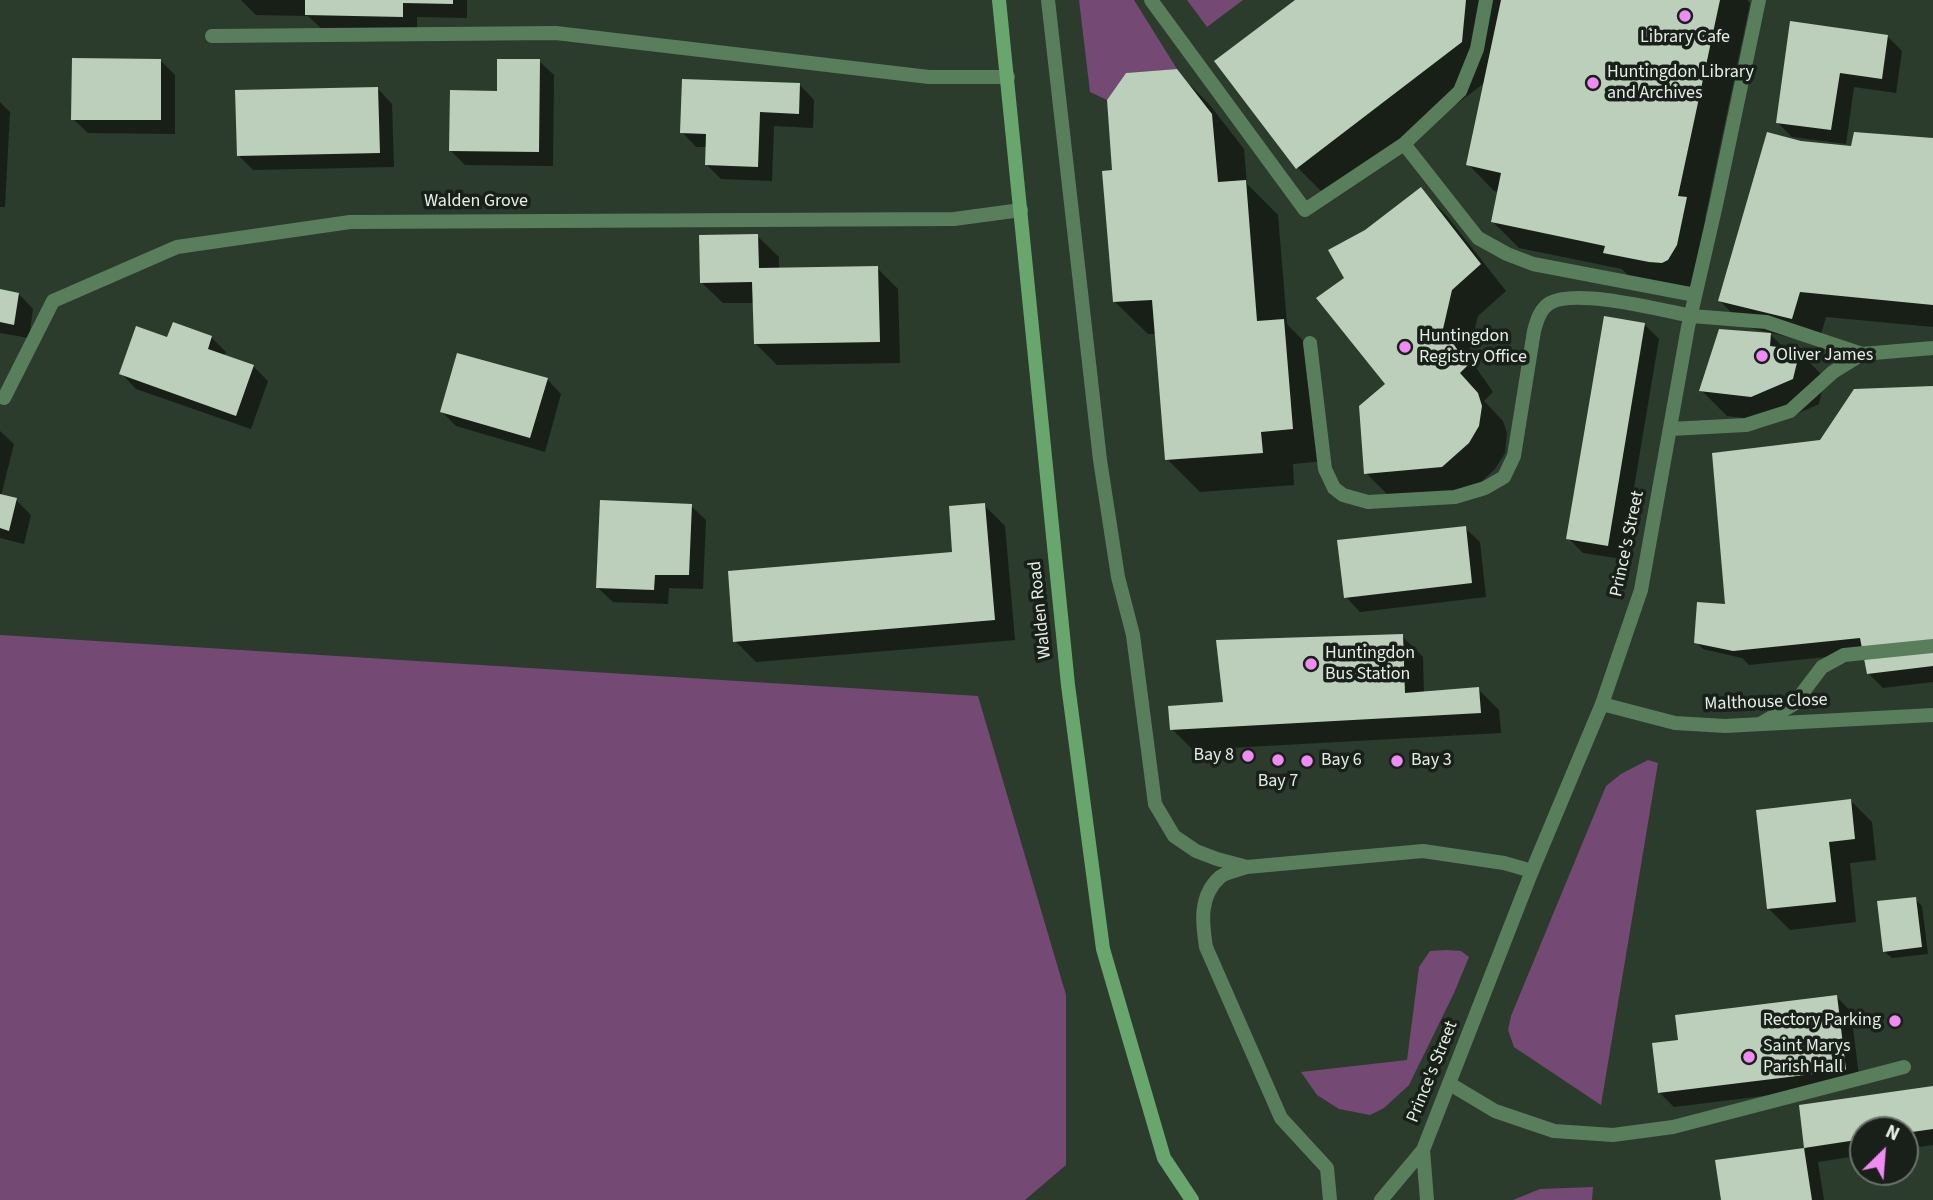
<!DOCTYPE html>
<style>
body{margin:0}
#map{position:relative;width:1933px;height:1200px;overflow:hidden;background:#2b3b2c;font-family:"Source Sans 3",sans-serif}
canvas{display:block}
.north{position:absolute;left:1849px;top:1116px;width:70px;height:70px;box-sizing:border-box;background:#192019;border:2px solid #6b736b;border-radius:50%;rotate:25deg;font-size:19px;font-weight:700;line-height:28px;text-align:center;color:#e5efe5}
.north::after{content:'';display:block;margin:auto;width:24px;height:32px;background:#f18af4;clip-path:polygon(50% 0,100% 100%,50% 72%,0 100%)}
</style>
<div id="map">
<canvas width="1933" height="1200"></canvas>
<div class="north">N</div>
</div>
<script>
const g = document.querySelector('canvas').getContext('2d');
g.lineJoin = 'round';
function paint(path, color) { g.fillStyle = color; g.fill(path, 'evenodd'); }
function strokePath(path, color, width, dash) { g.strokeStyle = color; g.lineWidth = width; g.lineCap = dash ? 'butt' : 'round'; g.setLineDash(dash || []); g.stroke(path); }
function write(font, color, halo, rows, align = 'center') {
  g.font = font + ' "Source Sans 3",sans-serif'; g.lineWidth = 7; g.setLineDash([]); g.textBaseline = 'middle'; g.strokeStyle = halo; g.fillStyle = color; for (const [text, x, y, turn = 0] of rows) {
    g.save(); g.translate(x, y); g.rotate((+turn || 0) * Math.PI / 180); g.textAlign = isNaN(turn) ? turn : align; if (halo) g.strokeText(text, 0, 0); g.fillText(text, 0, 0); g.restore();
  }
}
paint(new Path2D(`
 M1079 0H1134L1177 69 1126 73 1107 100 1090 92Z
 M1187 0H1243L1207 27Z
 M0 635 978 696 1066 995V1165L1025 1200H0Z
 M1648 760 1658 763 1601 1105 1514 1047 1508 1030 1511 1016 1606 786 1621 774Z
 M1447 950 1461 951 1469 957 1454 993 1409 1085 1384 1108 1370 1115 1339 1109 1317 1095 1301 1072 1407 1060 1419 967 1430 951Z
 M1593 1187 1592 1200H1513L1540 1189Z`), '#744a75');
paint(new Path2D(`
 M241 0H467V18L417 17V31L322 29 308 16 256 15Z
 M1298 0H1747L1750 3 1705 218 1712 225 1700 278 1689 288 1631 278 1622 269 1519 248 1492 221 1499 192 1494 191 1468 164 1487 81 1330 200 1297 167Z
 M1792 23 1887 36 1902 51 1896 93 1854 87 1846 144 1792 137 1777 122Z
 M160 60 175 75V134L88 133 73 119Z
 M539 61 554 75 553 166 465 165 450 150 498 93Z
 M1176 71 1209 104 1244 149 1247 184 1278 215 1287 324 1316 354 1325 461 1293 464 1294 485 1200 492 1167 459 1157 334H1148L1115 302 1114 171Z
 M800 85 814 100 813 128 774 126 772 181 721 179 707 165V147H696L682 132Z
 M378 89 392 104 394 167 253 170 238 155Z
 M0 102 10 112 5 207H0Z
 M1933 140V327L1826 317 1818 344 1746 327 1720 301 1801 143 1852 148Z
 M1420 189 1446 215 1506 291 1478 316 1468 356 1493 392 1484 401 1503 421 1507 433 1505 453 1495 469 1469 493 1392 499 1366 473 1387 385 1347 278 1366 232Z
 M757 236 779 257V269L877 268 898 289 900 363 777 365 756 344 755 303H723L701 282Z
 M0 291 19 294 33 309 29 338 0 333Z
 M1645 325 1659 339 1622 559 1583 553 1568 538Z
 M1770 334 1786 350 1799 352 1825 378 1819 404 1778 422 1727 416 1701 390Z
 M211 337 226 352 224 356 253 366 268 381 251 429 136 389 122 374 168 339Z
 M547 379 561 394 545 452 456 426 442 412Z
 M1933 388V682L1883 688 1868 673 1864 653 1749 665 1742 658 1703 649 1696 642 1727 606 1821 442Z
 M0 431 14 444 1 496 16 500 31 515 24 544 0 538Z
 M984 505 1005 526 1015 640 756 662 735 641 954 554Z
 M691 506 706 520 703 589 669 588 668 604 613 602 598 588Z
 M1465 528 1480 542 1486 597 1360 612 1346 597Z
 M1402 636 1423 657 1424 693 1478 689 1499 710 1501 733 1193 750 1172 729 1225 704Z
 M1851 801 1872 822 1876 860 1850 863 1856 922 1790 930 1769 909Z
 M1915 899 1922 906 1928 954 1892 958 1884 951Z
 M1837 997 1851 1012 1860 1084 1674 1107 1659 1092 1680 1042Z
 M1933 1088V1145L1905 1149V1130H1863V1155L1818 1162 1824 1200H1722L1717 1162 1806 1149 1800 1106Z`), '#0007');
paint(new Path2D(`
 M305 0H453V4L403 3V17L305 15Z
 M1295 0H1466L1462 42 1296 169 1214 61Z
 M1501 0H1720L1678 196 1687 197 1677 245 1668 260 1662 263 1649 262 1603 253 1605 246 1491 222 1501 173 1466 165Z
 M1790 21 1888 35 1882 79 1840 73 1831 130 1776 123Z
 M72 58 161 59V120H71Z
 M497 59H540L539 152 449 151 450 90 497 91Z
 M1177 69 1212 114 1218 182 1246 180 1257 321 1284 319 1293 429 1261 432 1263 453 1165 460 1152 300 1113 302 1102 171 1112 170 1107 100 1126 73Z
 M682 79 800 83 799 114 760 112 758 167 705 165 706 134 680 133Z
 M378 87 380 153 237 156 235 90Z
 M1767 132 1801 141 1851 146 1854 132 1933 138V305L1800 292 1792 319 1718 301Z
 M1421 187 1481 264 1452 290 1443 329 1468 365 1460 373 1478 393 1482 406 1479 426 1469 443 1442 467 1364 474 1359 406 1385 384 1316 298 1344 278 1328 250 1365 230Z
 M758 234 759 268 878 266 880 342 754 344 752 282 700 283 699 235Z
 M0 289 19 293 14 325 0 322Z
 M1604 316 1645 323 1608 546 1566 539Z
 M173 322 212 336 208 349 254 365 236 416 119 374 136 326 167 337Z
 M1719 329 1771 333 1770 346 1800 350 1793 379 1751 397 1699 391Z
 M457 353 548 378 530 438 440 412Z
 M1933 386V666L1867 674 1860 638 1733 651 1694 643 1697 602 1725 604 1712 453 1820 440 1854 389Z
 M0 494 17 498 9 531 0 528Z
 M600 500 692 504 689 575H655L654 590 596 588Z
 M985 503 995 620 733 642 728 571 952 552 949 506Z
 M1466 526 1472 583 1344 598 1337 540Z
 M1403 634 1405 693 1479 687 1481 713 1170 730 1168 706 1223 702 1216 640Z
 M1851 799 1855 839 1829 842 1836 902 1767 909 1756 810Z
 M1916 897 1922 947 1883 952 1877 901Z
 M1837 995 1846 1070 1658 1093 1652 1043 1678 1040 1675 1015Z
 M1933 1086V1129L1905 1133V1130H1863V1139L1804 1148 1799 1105Z
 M1804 1148 1812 1200H1721L1715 1160Z`), '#bbcfbb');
strokePath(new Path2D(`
 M1048 0 1100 460 1118 577 1133 635 1155 804 1174 836 1196 851 1217 859 1247 867
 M212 36 556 33 929 77H1008
 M1310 343 1325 469 1334 488 1343 495 1368 502 1455 497 1485 488 1504 477 1514 456 1534 331C1537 320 1540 309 1550 303 1576 288 1661 310 1692 316
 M1760 724 1794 704 1822 667 1844 655 1933 646
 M1450 1084 1495 1111 1554 1131 1613 1135 1673 1127 1904 1067
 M1330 1200 1327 1168 1281 1118 1206 947C1202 922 1199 896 1220 877 1226 872 1239 870 1247 867L1423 851 1504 863 1532 871`), '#597e5b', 14);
strokePath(new Path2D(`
 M1151 0 1305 210 1404 144 1460 91 1477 49 1486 0
 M1404 144 1478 238 1507 254 1533 264 1695 295
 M1692 316 1766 322 1862 354
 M4 398 53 301 177 247 350 222 954 219 1021 210
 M1670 429 1746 425 1790 411 1833 372 1862 354 1933 348
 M1602 704 1675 723 1725 726 1933 715
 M1423 1150 1427 1200
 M1381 1200 1423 1150 1532 871 1602 704 1641 590 1688 327 1716 205 1759 0`), '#597e5b', 14);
strokePath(new Path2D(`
 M999 0 1068 685 1103 949 1164 1158 1192 1200`), '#69a66d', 14);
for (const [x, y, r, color] of [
 [1685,16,7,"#f18af4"],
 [1593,83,7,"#f18af4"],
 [1405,347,7,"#f18af4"],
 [1762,356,7,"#f18af4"],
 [1311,664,7,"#f18af4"],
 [1248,756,7,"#f18af4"],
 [1278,760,7,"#f18af4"],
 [1307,761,7,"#f18af4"],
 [1397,761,7,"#f18af4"],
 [1895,1021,7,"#f18af4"],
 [1749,1057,7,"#f18af4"]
]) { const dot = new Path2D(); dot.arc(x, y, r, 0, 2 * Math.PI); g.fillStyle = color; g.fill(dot); strokePath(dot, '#192019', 2.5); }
write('18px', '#e5efe5', '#192019', [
 ["Library Cafe",1685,38,"center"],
 ["Huntingdon Library",1607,73],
 ["and Archives",1607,94],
 ["Huntingdon",1419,337],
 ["Registry Office",1419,358],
 ["Oliver James",1776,356],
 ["Huntingdon",1325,654],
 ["Bus Station",1325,675],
 ["Bay 8",1234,756,"right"],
 ["Bay 6",1321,761],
 ["Bay 3",1411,761],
 ["Bay 7",1278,782,"center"],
 ["Rectory Parking",1881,1021,"right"],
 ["Saint Marys",1763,1047],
 ["Parish Hall",1763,1068]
], 'left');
write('18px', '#e5efe5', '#192019', [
 ["Walden Grove",476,202],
 ["Prince's Street",1628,544,-78],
 ["Walden Road",1041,610,-96],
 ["Malthouse Close",1766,703,-2],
 ["Prince's Street",1433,1072,-68]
]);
</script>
